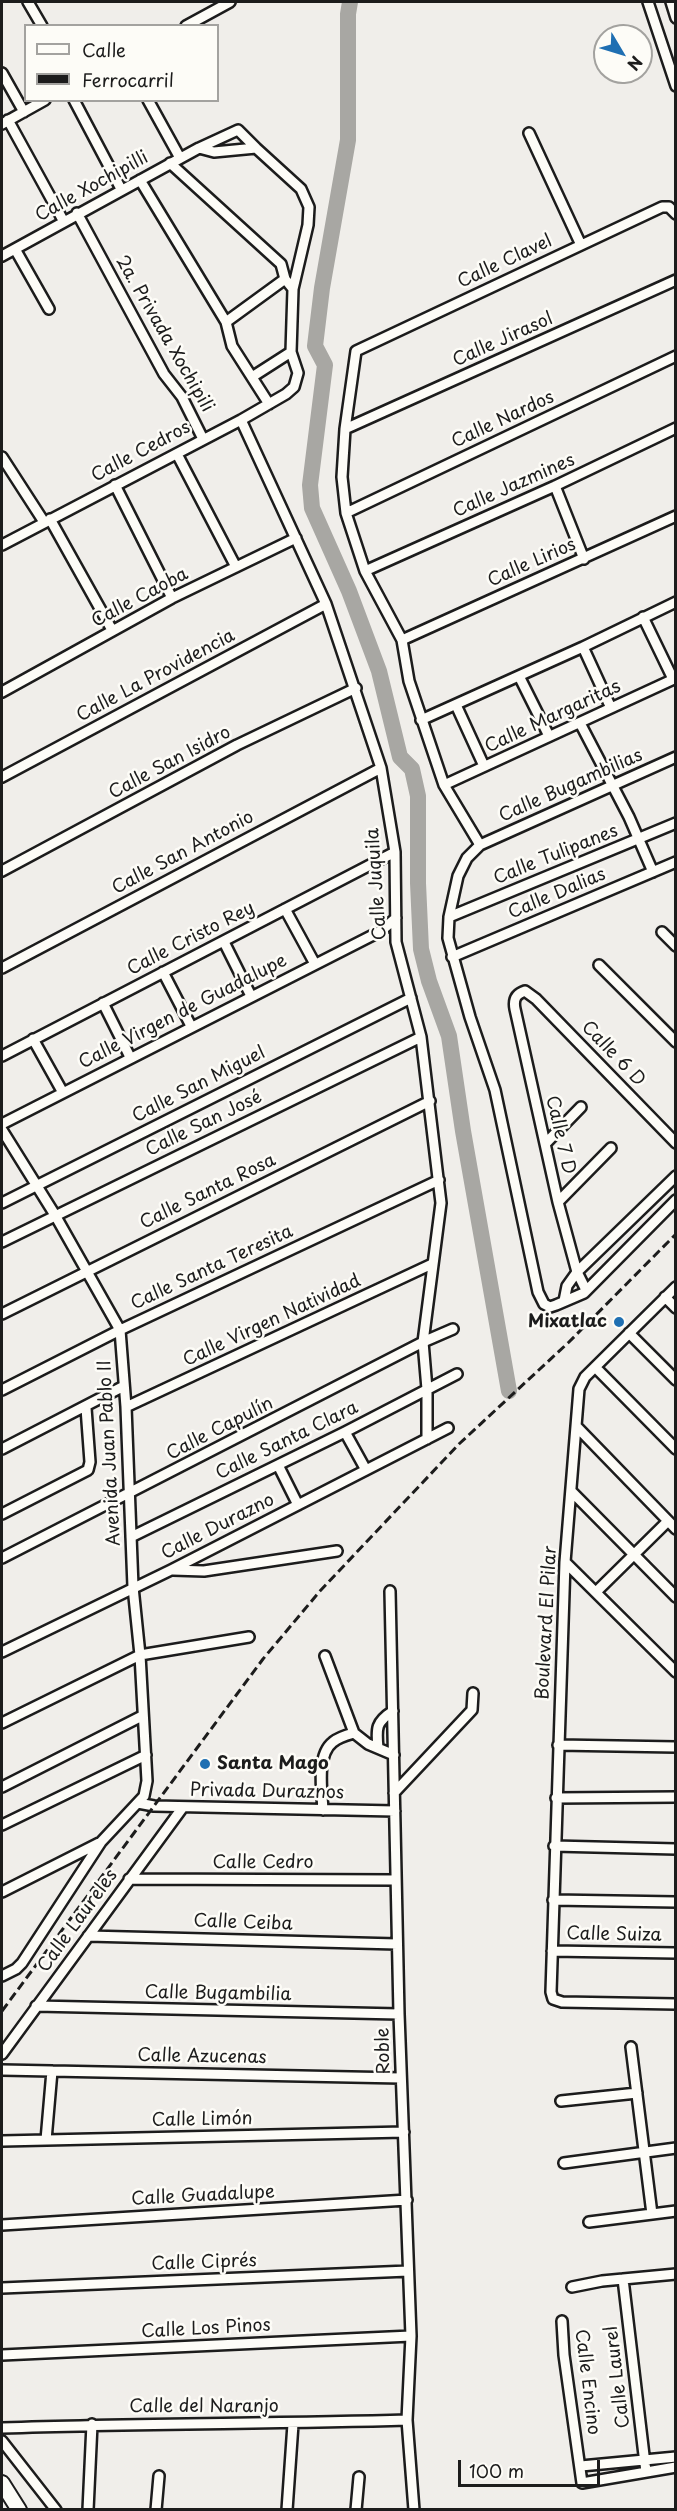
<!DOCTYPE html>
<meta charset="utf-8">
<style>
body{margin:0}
#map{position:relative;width:677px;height:2511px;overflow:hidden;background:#f0eeea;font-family:"Playpen Sans",sans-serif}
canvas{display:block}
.frame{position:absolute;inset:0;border:3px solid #1c1c1c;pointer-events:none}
.legend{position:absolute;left:24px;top:24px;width:195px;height:78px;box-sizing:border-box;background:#fdfcf7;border:2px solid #a3a29f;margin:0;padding:8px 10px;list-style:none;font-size:18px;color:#1c1c1c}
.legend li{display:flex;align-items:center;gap:12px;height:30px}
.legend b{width:30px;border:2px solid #a3a29f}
.north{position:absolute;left:593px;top:24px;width:60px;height:60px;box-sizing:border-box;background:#fdfcf7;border:2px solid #a3a29f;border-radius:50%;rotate:128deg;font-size:16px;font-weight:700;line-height:24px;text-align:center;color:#1c1c1c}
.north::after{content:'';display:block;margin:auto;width:21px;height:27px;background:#1f6fb2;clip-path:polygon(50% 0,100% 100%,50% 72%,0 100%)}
.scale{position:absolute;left:458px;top:2460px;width:142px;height:27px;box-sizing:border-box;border:3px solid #1c1c1c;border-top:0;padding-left:8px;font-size:18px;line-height:21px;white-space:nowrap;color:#1c1c1c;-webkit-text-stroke:4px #fdfcf7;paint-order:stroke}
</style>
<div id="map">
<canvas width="677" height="2511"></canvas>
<div class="frame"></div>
<ul class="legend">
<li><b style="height:8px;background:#fdfcf7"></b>Calle</li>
<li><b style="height:8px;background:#1c1c1c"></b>Ferrocarril</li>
</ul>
<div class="north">N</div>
<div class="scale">100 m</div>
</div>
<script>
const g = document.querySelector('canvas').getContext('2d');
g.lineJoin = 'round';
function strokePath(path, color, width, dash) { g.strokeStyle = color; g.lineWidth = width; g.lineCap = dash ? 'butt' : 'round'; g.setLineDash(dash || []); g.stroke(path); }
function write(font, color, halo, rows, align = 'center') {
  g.font = font + ' "Playpen Sans",sans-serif'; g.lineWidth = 5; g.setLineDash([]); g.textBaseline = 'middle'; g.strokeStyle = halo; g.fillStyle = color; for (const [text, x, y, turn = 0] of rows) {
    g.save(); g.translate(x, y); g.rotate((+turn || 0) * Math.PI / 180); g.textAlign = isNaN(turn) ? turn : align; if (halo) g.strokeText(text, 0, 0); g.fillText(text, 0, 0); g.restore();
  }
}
strokePath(new Path2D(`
 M350 2 348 14V140L322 288 315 346 325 365 310 485 312 508 349 591 379 671 400 757 412 769 418 796V883L421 949 429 981 449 1036 463 1131 509 1391`), '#a8a7a3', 16);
const minor = new Path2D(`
 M28 2 42 26
 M648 2 676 86
 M671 2 676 18
 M186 26 230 2
 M2 73 24 112
 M74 100 121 189
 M148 100 180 158
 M8 120 64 222
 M2 124 45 100
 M529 133 581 245
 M170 163 281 264 285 279 293 289
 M140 180 226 322 232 346 269 404
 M77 213 164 374 182 397 203 439
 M15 249 49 309
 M2 256 199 148 238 130 256 148
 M226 322 285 279
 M252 377 291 352
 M241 420 326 604 381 768 395 852 396 942 421 1037 441 1203 423 1342 427 1389V1439
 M345 429 676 280
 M177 454 236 567
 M2 457 44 522
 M115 485 172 598
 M555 486 584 559
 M346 513 676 356
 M50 519 112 630
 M2 545 241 420 286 394 294 387 298 373 291 352 293 289 308 225 309 207 301 189 256 148 214 152 199 148
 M365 571 555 486 676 428
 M643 617 673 679
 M402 640 676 516
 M583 647 611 708
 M519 676 549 736
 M2 692 172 598 296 538
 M456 705 484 766
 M421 720 583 647 676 602
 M580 723 629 817 653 872
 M676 757 480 845 467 858 458 876 449 917 448 938 470 1017 495 1090 538 1292 544 1304 550 1307 556 1305 584 1293 676 1200
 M2 777 326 604
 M444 785 676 678
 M480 845 444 785 409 681 402 640 365 571 346 513 342 477 345 429 356 351 662 207H669L676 214
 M2 871 237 745 356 688
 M285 909 315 964
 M449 917 676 823
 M662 932 676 946
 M224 942 251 996
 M452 957 676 862
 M599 965 676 1042
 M2 968 381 768
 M163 972 191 1026
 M103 1003 130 1057
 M33 1039 62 1091
 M2 1056 395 852
 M2 1124 381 931 396 918
 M2 1130 55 1215 120 1330 126 1407 133 1587 140 1655 147 1781 144 1796 101 1842 22 1963 16 1969 2 1976
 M545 1144 581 1107
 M558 1202 611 1148
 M2 1203 411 998
 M2 1242 421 1037
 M676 1287 585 1377 579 1389 565 1562 551 1992 553 1999 562 2002 676 2004
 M586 1290 577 1272 558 1202 515 1009C513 999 516 994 525 991L536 999 676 1143
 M665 1297 676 1308
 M564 1301 567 1286 577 1272 676 1176
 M2 1314 430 1101
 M629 1333 676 1380
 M595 1367 676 1449
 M2 1390 120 1330 439 1180
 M126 1407 432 1264
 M576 1426 676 1529
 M345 1432 366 1470
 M2 1449 124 1386
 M278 1465 298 1505
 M571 1491 676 1597
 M2 1514 88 1470 90 1462 86 1408
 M131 1537 345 1432 457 1374
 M2 1558 423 1342 453 1329
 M565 1562 676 1672
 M173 1570 204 1571 337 1551
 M390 1591 399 2014 411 2336 407 2420 414 2510
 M596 1592 668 1521
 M2 1652 171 1570 448 1428
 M325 1656 354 1733 368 1744 394 1755
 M2 1723 140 1655 249 1637
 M558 1745 676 1747
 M378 1748C376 1728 376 1722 393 1711
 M2 1787 142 1716
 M394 1793 472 1710 473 1693
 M556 1798 676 1797
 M138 1803 154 1806 395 1811
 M323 1810C322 1791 316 1755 333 1742 339 1737 347 1735 354 1733
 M2 1825 146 1755
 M554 1846 676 1849
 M129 1879 396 1880
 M2 1892 99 1843
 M553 1900 676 1902
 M88 1936 397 1944
 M552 1951 676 1953
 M36 2006 399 2014
 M631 2047 652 2214
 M2 2054 183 1807
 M2 2070 401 2078
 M561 2101 637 2093
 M46 2140 52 2071
 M2 2141 404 2132
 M564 2163 676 2148
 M589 2222 676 2211
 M2 2225 407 2200
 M623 2279 646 2472
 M572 2287 602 2281 676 2274
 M2 2288 408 2271
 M562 2321 564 2355 582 2483 676 2467
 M2 2355 411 2336
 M2 2428C137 2423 272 2424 407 2420
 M2 2441 56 2510
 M581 2466 676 2457
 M88 2510 92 2424
 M156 2510 159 2476
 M287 2510 293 2424
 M356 2510 359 2477`);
const highway = new Path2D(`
 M2 2483 19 2510`);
strokePath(minor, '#1c1c1c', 14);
strokePath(highway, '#1c1c1c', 18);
strokePath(minor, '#fdfcf7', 9);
strokePath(highway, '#fdfcf7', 14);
strokePath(new Path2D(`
 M2 2011 263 1659 320 1591 459 1444 569 1342 676 1234`), '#1c1c1c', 3, [9, 4.5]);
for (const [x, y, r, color] of [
 [619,1322,6,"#1f6fb2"],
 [205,1764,6,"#1f6fb2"]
]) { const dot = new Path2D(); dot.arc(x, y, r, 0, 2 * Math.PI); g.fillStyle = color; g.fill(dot); strokePath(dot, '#fdfcf7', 2); }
write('18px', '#1c1c1c', '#fdfcf7', [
 ["Calle Xochipilli",92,187,-29],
 ["Calle Clavel",505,262,-25],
 ["2a. Privada Xochipili",164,334,60],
 ["Calle Jirasol",503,340,-24],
 ["Calle Nardos",503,420,-25],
 ["Calle Cedros",141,452,-28],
 ["Calle Jazmines",514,486,-24],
 ["Calle Lirios",532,563,-24],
 ["Calle Caoba",140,598,-28],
 ["Calle La Providencia",156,676,-28],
 ["Calle Margaritas",553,717,-25],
 ["Calle San Isidro",170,763,-28],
 ["Calle Bugambilias",571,786,-24],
 ["Calle San Antonio",183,853,-28],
 ["Calle Tulipanes",556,855,-22],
 ["Calle Juquila",377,884,-94],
 ["Calle Dalias",557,894,-23],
 ["Calle Cristo Rey",191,939,-27],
 ["Calle Virgen de Guadalupe",183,1012,-27],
 ["Calle 6 D",613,1054,46],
 ["Calle San Miguel",199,1085,-27],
 ["Calle San José",204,1124,-26],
 ["Calle 7 D",560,1135,77],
 ["Calle Santa Rosa",208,1192,-26],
 ["Calle Santa Teresita",212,1268,-25],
 ["Calle Virgen Natividad",272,1321,-25],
 ["Calle Capulín",220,1429,-27],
 ["Calle Santa Clara",287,1441,-26],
 ["Avenida Juan Pablo II",110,1453,-93],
 ["Calle Durazno",218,1527,-27],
 ["Boulevard El Pilar",547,1623,-87],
 ["Privada Duraznos",267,1792,1],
 ["Calle Cedro",263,1863],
 ["Calle Laureles",78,1921,-54],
 ["Calle Ceiba",243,1923,2],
 ["Calle Suiza",614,1935,1],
 ["Calle Bugambilia",218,1994,1],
 ["Roble",384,2051,-92],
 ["Calle Azucenas",202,2057,1],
 ["Calle Limón",202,2120,-1],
 ["Calle Guadalupe",203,2196,-3],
 ["Calle Ciprés",204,2263,-2],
 ["Calle Los Pinos",206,2329,-3],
 ["Calle Laurel",618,2377,-97],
 ["Calle Encino",587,2382,83],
 ["Calle del Naranjo",204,2407]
]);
write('bold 18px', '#1c1c1c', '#fdfcf7', [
 ["Mixatlac",607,1322],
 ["Santa Mago",217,1764,"left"]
], 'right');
</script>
